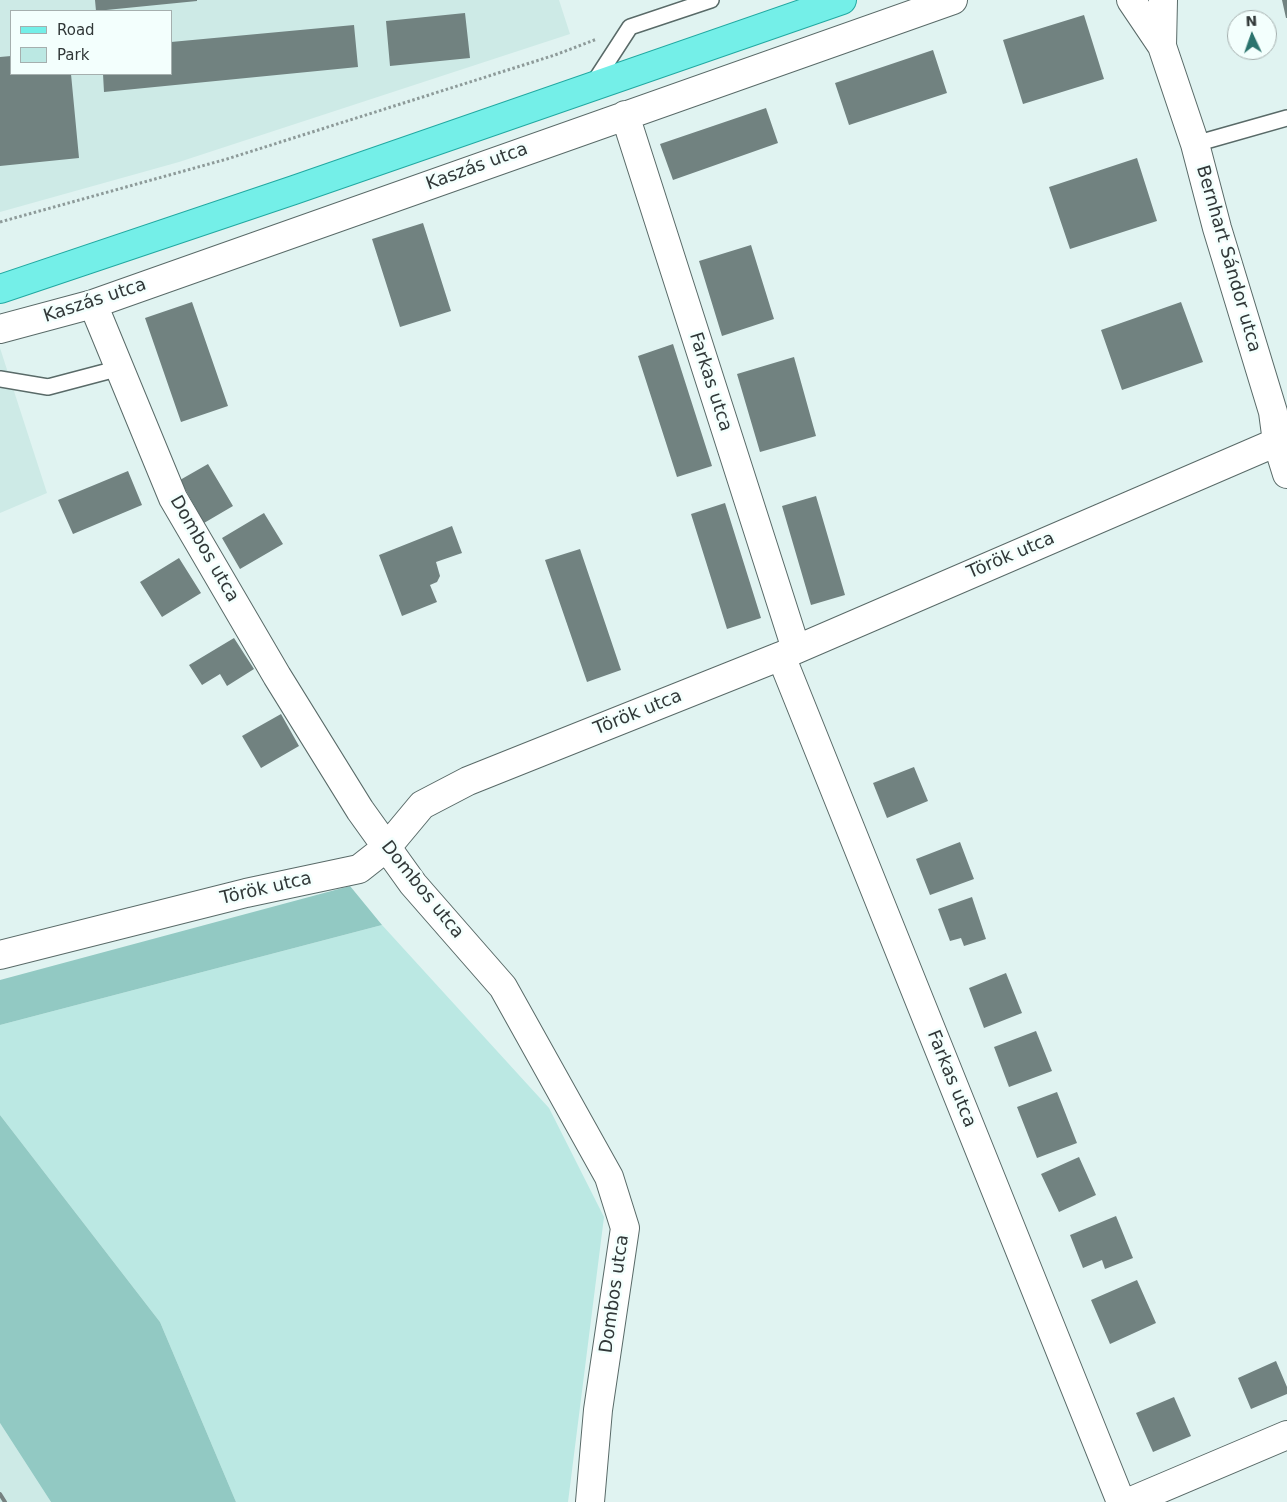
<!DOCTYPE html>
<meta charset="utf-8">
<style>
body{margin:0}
#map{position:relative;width:1287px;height:1502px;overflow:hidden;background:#e0f3f1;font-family:"DejaVu Sans",sans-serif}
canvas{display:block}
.legend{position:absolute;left:10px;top:10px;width:162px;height:65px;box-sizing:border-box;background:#f3fffd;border:1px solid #a5afae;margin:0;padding:6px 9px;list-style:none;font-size:15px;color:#313838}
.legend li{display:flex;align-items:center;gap:10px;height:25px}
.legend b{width:25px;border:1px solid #a5afae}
.north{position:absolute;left:1227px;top:10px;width:50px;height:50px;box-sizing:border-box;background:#f3fffd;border:1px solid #a5afae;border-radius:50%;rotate:357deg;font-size:14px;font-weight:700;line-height:20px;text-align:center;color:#313838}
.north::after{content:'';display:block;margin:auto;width:18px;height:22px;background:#2a736d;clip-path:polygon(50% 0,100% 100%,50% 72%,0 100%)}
</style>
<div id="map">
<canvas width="1287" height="1502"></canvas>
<ul class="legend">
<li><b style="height:6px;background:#74efe8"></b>Road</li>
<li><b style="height:14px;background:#bbe8e3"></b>Park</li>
</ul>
<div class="north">N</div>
</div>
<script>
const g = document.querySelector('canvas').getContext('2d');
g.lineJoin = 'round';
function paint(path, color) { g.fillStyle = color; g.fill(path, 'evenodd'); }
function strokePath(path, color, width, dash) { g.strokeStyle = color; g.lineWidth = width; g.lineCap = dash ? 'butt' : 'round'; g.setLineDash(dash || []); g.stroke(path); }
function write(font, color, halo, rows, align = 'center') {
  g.font = font + ' "DejaVu Sans",sans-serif'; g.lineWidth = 5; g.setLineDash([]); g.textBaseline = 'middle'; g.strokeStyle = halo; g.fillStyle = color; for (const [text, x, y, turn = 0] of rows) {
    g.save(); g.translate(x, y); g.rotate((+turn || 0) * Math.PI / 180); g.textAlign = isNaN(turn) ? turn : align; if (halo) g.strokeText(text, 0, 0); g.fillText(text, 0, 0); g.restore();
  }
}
paint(new Path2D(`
 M0 0H559L570 34 179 162 0 212ZM11 11H171V74H11Z
 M0 348 47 493 0 513Z
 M0 1423 51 1502H0Z`), '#cdeae6');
paint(new Path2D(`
 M382 925 549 1108 604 1217 568 1502H236L160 1322 0 1115V1025Z`), '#bbe8e3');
paint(new Path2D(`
 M350 886 382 925 0 1025V980Z
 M0 1115 160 1322 236 1502H51L0 1423Z`), '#92c9c3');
paint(new Path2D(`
 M95 0H197V1L96 11Z
 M1282 0H1287V18H1286Z
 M465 13 470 58 390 66 386 21Z
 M1084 15 1104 79 1023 104 1003 40Z
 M354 25 358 67 104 92 103 74H171V42Z
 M933 50 947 93 849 125 835 83Z
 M11 56V74H71L79 158 0 166V57Z
 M766 108 778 143 673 180 660 144Z
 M1137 158 1157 221 1070 249 1049 187Z
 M423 223 451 311 400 327 372 239Z
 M751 245 774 319 722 336 699 261Z
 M192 302 228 406 181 422 145 318Z
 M1181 302 1203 362 1122 390 1101 330Z
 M673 344 712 466 677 477 638 356Z
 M794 357 816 436 760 452 737 374Z
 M208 464 233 506 204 523 180 480Z
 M128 471 142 505 73 534 58 500Z
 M816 496 845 595 811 605 782 506Z
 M725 503 761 618 727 629 691 514Z
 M264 513 283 544 240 569 222 538Z
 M452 526 462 553 436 562 440 576 437 582 430 585 437 602 402 616 379 555Z
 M580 549 621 670 587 682 545 560Z
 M179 558 201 593 162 617 140 582Z
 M234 638 254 669 227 686 220 674 202 685 189 665Z
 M281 714 299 746 261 768 242 736Z
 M914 767 928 801 887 818 873 783Z
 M960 842 974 879 930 895 916 859Z
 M972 897 986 939 964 946 961 938 950 941 938 909Z
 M1006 973 1022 1013 984 1028 969 988Z
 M1036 1031 1052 1071 1009 1087 994 1047Z
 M1057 1092 1077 1143 1037 1158 1017 1107Z
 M1079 1157 1096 1195 1059 1212 1041 1174Z
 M1116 1216 1133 1258 1105 1269 1102 1260 1083 1268 1070 1235Z
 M1137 1280 1156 1323 1110 1344 1091 1300Z
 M1276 1361 1287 1387V1394L1251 1409 1238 1378Z
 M1174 1397 1191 1436 1153 1452 1136 1413Z`), '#718280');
const service = new Path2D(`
 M593 84 630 27 711 0
 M1195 144 1287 118
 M0 379 48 387 120 368`);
const minor = new Path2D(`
 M1131 0 1162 46 1195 144 1217 228 1273 412 1277 442 1287 474
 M1162 46 1163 0
 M625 115 796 649
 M93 304 173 498 277 676 360 810 413 884 503 987 609 1177 625 1228 598 1410 590 1502
 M0 329 93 304 953 0
 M781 656 1121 1502
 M0 955 246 893 359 869 387 847 422 805 468 781 781 656 1277 442
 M1129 1502 1287 1435`);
const primary = new Path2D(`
 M0 289 294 190 842 0`);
strokePath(service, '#596a68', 18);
strokePath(minor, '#596a68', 30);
strokePath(primary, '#21a8a1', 30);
strokePath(new Path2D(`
 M0 222 227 159 555 55 597 39`), '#8d9a99', 3, [2.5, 2.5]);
strokePath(service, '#fff', 15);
strokePath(minor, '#fff', 28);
strokePath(primary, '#74efe8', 28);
strokePath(new Path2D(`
 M0 1494 5 1502`), '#768180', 4);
write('18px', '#313838', '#f3fffd', [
 ["Kaszás utca",477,167,-20],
 ["Bernhart Sándor utca",1228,259,74],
 ["Kaszás utca",95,301,-18],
 ["Farkas utca",710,382,72],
 ["Dombos utca",204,549,60],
 ["Török utca",1011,556,-23],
 ["Török utca",638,713,-22],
 ["Török utca",266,889,-13],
 ["Dombos utca",422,890,51],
 ["Farkas utca",951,1079,68],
 ["Dombos utca",615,1294,-82]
]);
</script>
